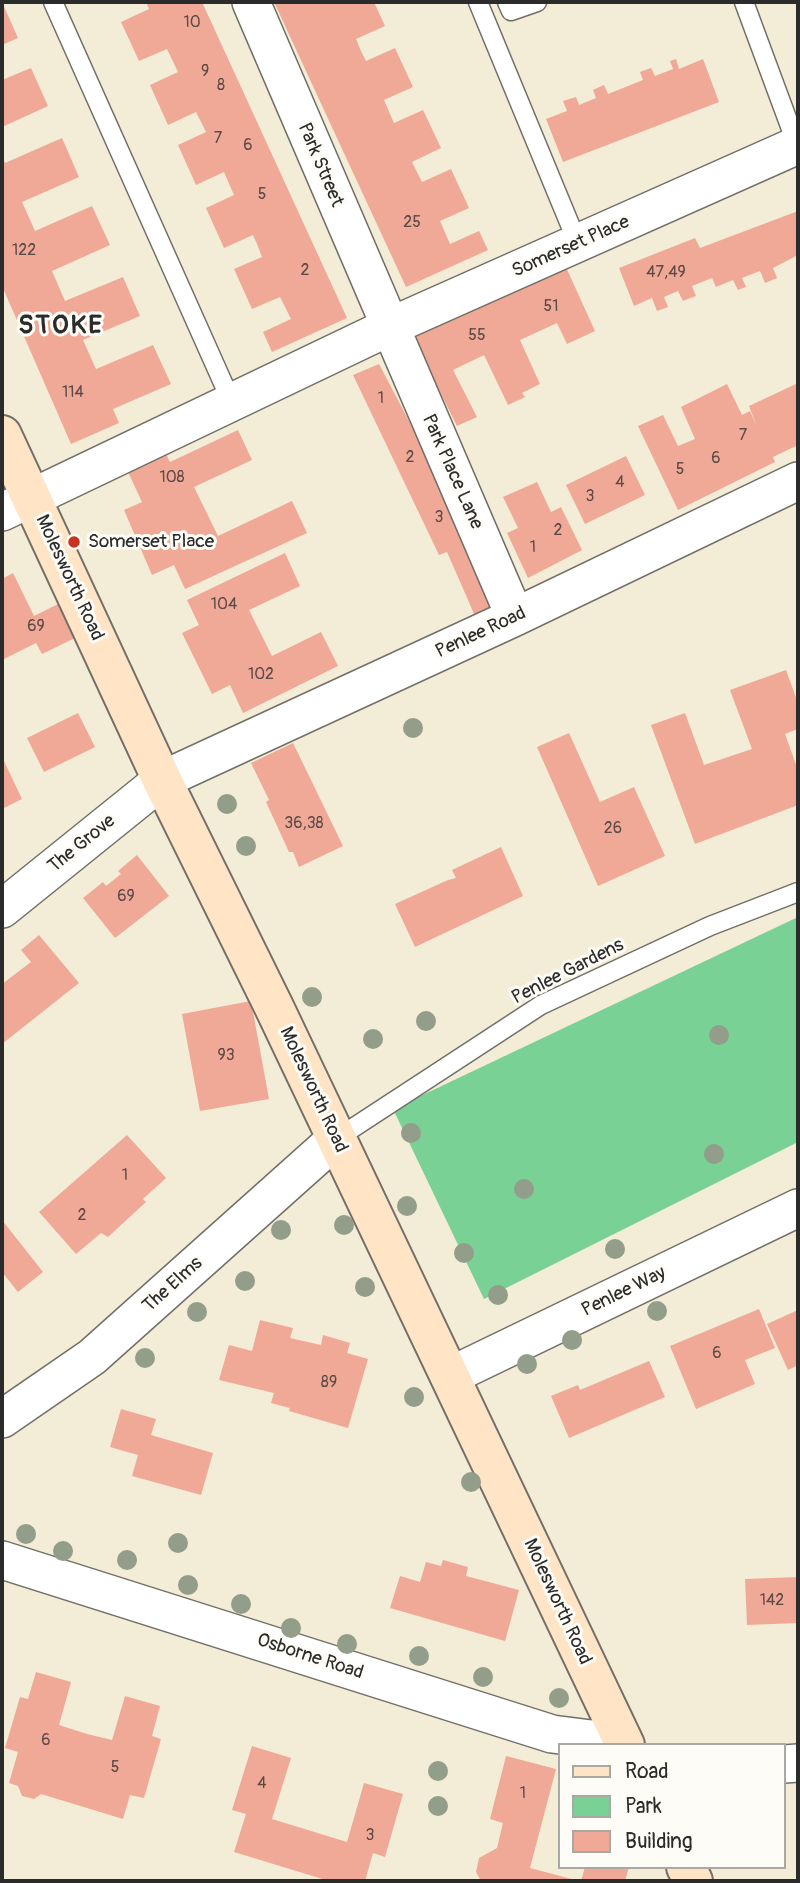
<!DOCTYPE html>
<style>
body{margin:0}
#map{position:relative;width:800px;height:1883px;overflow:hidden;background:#f3ecd7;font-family:Pangolin,sans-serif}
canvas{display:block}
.frame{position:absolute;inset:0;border:4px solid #2b2b2b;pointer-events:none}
.legend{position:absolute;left:558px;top:1743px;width:228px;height:126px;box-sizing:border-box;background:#fdfcf7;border:2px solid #a9a8a5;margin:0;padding:9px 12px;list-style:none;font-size:21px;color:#2b2b2b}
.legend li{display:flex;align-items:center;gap:14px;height:35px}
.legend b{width:35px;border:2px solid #a9a8a5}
</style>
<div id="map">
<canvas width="800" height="1883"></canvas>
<div class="frame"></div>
<ul class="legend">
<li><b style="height:9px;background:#ffe4c6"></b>Road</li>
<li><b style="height:19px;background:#7ad195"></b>Park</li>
<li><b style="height:19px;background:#f0a996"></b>Building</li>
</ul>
</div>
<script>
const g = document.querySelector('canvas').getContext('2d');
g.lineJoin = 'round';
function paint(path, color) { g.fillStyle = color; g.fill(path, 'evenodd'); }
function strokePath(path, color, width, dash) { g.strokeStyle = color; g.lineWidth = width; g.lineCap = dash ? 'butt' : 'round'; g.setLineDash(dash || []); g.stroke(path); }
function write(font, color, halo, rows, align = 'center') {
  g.font = font + ' Pangolin,sans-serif'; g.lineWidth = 6; g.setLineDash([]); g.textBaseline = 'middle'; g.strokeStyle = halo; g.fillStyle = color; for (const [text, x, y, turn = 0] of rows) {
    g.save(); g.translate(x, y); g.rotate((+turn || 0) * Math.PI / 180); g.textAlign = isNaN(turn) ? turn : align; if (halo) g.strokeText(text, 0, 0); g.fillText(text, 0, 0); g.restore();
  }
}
paint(new Path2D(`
 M798 917V1142L484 1299 393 1109Z`), '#7ad195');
paint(new Path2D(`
 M2 2 18 38 2 45Z
 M146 2H202L347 318 272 352 263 332 291 319 280 297 252 309 234 269 262 257 257 244 253 235 224 248 206 208 234 195 224 172 196 185 178 145 206 132 196 112 168 125 150 85 178 72 167 49 139 61 121 22 149 9Z
 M274 2H374L385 26 356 39 361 51 366 61 395 48 413 87 384 100 394 123 423 110 441 148 412 162 422 182 451 169 469 208 440 221 450 244 479 231 488 250 406 287Z
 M676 59 679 69 703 59 719 102 563 162 546 119 567 111 563 101 576 97 579 105 596 98 593 90 604 85 608 94 643 80 640 72 651 68 655 76 673 69 670 61Z
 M31 68 48 106 2 127V80Z
 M62 138 79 177 22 202 35 231 92 206 110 245 52 271 65 301 123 277 140 316 83 340 96 369 153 345 171 384 113 409 119 423 71 444 2 286V156L5 163Z
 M798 211V255L773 268 777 278 765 283 760 271 742 278 746 287 738 290 733 280 716 287 712 278 692 286 696 296 683 301 678 291 664 297 668 307 657 311 652 298 634 306 619 268 695 238 700 248Z
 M565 265 595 331 567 344 557 323 520 340 540 384 522 393 525 397 508 405 484 355 453 370 477 417 457 426 412 336Z
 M379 364 410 423 496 607 475 616 447 552 439 555 353 375Z
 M798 383V445L773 457 775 462 678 510 638 426 663 415 678 446 695 439 681 407 727 384 742 415 750 411 757 427 749 406Z
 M238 430 252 460 194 487 218 536 292 501 307 533 185 589 174 565 152 575 124 510 142 502 127 470 165 452 170 462Z
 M626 456 645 495 585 524 566 485Z
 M537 482 551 512 561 507 582 550 528 578 507 533 518 528 503 497Z
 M285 553 300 586 249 610 272 656 321 632 338 666 243 713 230 685 212 694 182 633 199 625 187 600Z
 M13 573 34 616 58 604 75 638 42 654 36 643 2 660V579Z
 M786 670 798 703V729L785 734 798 770V805L695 844 651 725 685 713 704 765 752 749 730 690Z
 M78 713 95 747 44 772 27 738Z
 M569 733 600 802 634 787 665 856 598 886 537 747Z
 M293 743 343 846 299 867 293 852H289L266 802 269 800 251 763Z
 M4 761 22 799 2 809V762Z
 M501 847 523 896 415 947 395 904 448 880 456 878 452 870Z
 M137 855 169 896 115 938 83 898 103 882 106 886 121 874 118 871Z
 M39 935 79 983 2 1044V984L31 962 21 950Z
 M251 1001 269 1099 200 1111 182 1014Z
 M127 1135 166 1178 143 1199 146 1202 108 1237 101 1233 76 1254 39 1212Z
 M2 1220 43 1272 18 1292 2 1272Z
 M759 1309 775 1348 745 1360 755 1384 696 1409 670 1346Z
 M798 1310V1365L788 1370 767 1324Z
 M260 1320 293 1328 290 1338 321 1345 323 1335 350 1343 347 1353 368 1359 348 1428 289 1411 290 1408 271 1403 274 1393 219 1380 229 1345 252 1351Z
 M649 1361 665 1397 569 1438 551 1396 578 1385 580 1390Z
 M121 1409 156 1419 151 1435 213 1453 201 1495 132 1476 138 1455 110 1447Z
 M443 1560 468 1567 466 1576 519 1590 505 1641 390 1608 400 1576 420 1582 426 1562 441 1566Z
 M798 1577V1623L747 1625 745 1579Z
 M36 1672 71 1682 59 1725 87 1734 112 1740 125 1696 160 1706 152 1736 161 1739 144 1798 130 1795 123 1819 41 1794 34 1799 22 1796 18 1786 9 1783 18 1752 5 1748 20 1697 28 1699Z
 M252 1746 291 1758 272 1819 347 1842 364 1783 403 1794 385 1857 373 1853 365 1881H329L234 1852 246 1814 232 1810Z
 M506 1756 556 1769 530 1868 579 1881H481L476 1872 479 1858 497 1848 503 1823 490 1819Z
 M585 1867H629L625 1881H581Z`), '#f0a996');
const lane = new Path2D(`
 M53 2 232 403
 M478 2 578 244
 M507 2 511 11 537 2
 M744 2 797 145
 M336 1139 541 1005 710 926 798 892`);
const street = new Path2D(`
 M251 2 515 617
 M2 512 389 327 798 145
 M2 909 162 780 515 617 798 481
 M450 1376 798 1208
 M2 1419 92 1357 336 1139
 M2 1560 552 1734 591 1739 621 1737
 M784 1764 798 1763`);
const secondary = new Path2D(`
 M2 435 162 780 274 1007 625 1745
 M686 1867 693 1881`);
strokePath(lane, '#716f67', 21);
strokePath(street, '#716f67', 40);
strokePath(secondary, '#716f67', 42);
strokePath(lane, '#fff', 18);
strokePath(street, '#fff', 37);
strokePath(secondary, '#ffe4c6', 38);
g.fillStyle = '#929d8a';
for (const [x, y] of [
 [413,728],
 [227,804],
 [246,846],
 [312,997],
 [426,1021],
 [719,1035],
 [373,1039],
 [411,1133],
 [714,1154],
 [524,1189],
 [407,1206],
 [344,1225],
 [281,1230],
 [615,1249],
 [464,1253],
 [245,1281],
 [365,1287],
 [498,1295],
 [657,1311],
 [197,1312],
 [572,1340],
 [145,1358],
 [527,1364],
 [414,1397],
 [471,1482],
 [26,1534],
 [178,1543],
 [63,1551],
 [127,1560],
 [188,1585],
 [241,1604],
 [291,1628],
 [347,1644],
 [419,1656],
 [483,1677],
 [559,1698],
 [438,1771],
 [438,1806]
]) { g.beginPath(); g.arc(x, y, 10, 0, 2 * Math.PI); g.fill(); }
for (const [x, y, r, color] of [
 [74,542,7,"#c8321e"]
]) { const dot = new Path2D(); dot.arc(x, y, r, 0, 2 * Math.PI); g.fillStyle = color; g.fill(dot); strokePath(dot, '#fdfcf7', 2.5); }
write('16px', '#5c4a46', null, [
 ["10",192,23],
 ["9",205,72],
 ["8",221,86],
 ["7",218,139],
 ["6",248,146],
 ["5",262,195],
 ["25",412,223],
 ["122",24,251],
 ["2",305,271],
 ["47,49",666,273],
 ["51",551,307],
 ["55",477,336],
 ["114",73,393],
 ["1",381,399],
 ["7",743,436],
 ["2",410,458],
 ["6",716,459],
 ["5",680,470],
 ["108",172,478],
 ["4",620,483],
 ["3",590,497],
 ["3",439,518],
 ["2",558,531],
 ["1",533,548],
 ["104",224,605],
 ["69",36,627],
 ["102",261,675],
 ["36,38",304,824],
 ["26",613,829],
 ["69",126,897],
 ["93",226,1056],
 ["1",125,1176],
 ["2",82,1216],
 ["6",717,1354],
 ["89",329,1383],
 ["142",772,1601],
 ["6",46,1741],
 ["5",115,1768],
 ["4",262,1784],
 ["1",523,1794],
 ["3",370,1836]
]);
write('19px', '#2b2b2b', '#fdfcf7', [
 ["Park Street",320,165,67],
 ["Somerset Place",571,247,-24],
 ["Park Place Lane",452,472,66],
 ["Molesworth Road",69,578,65],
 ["Penlee Road",481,633,-25],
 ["The Grove",82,844,-39],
 ["Penlee Gardens",568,972,-27],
 ["Molesworth Road",313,1090,65],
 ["The Elms",173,1285,-42],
 ["Penlee Way",624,1292,-26],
 ["Molesworth Road",557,1602,65],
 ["Osborne Road",310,1657,18]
]);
write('19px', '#2b2b2b', '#fdfcf7', [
 ["Somerset Place",88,542]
], 'left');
g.letterSpacing = '2px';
write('bold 26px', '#2b2b2b', '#fdfcf7', [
 ["STOKE",61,326]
]);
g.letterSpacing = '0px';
</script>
